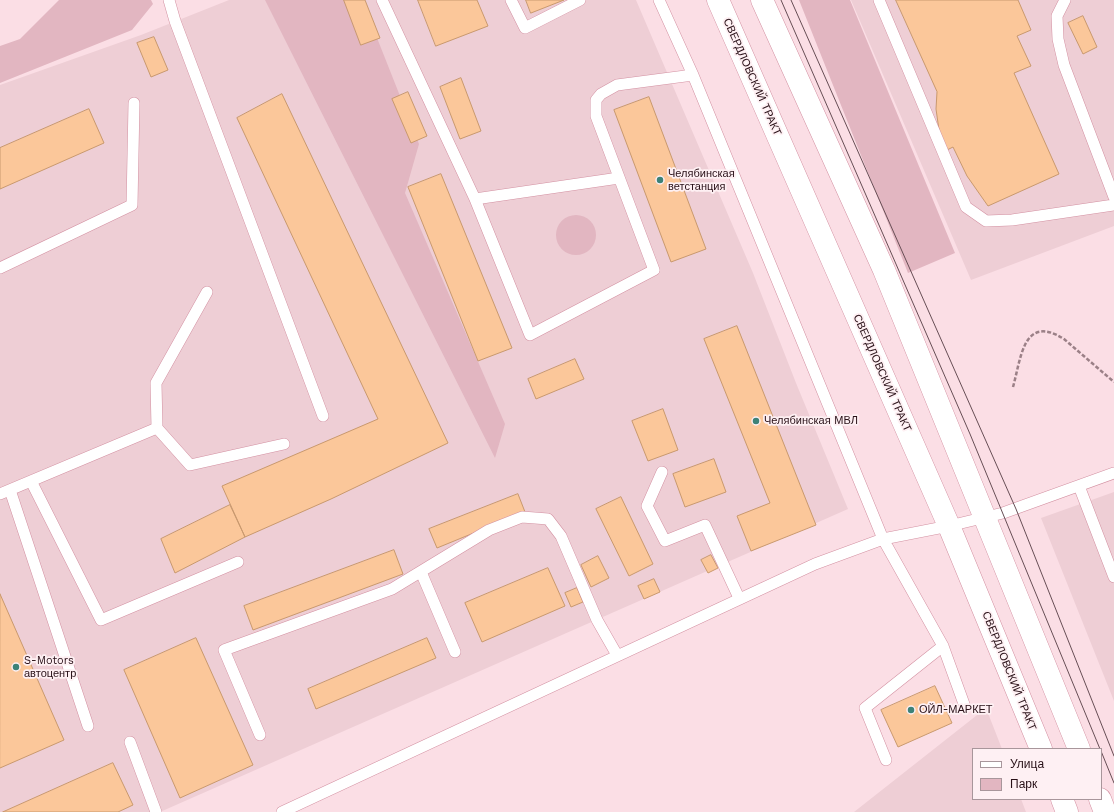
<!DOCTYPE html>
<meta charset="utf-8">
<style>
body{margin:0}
#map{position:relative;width:1114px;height:812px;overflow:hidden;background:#fbdee5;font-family:"Work Sans",sans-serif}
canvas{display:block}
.legend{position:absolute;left:972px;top:748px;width:130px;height:52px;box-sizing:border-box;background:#fef0f3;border:1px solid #a8969b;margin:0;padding:5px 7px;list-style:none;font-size:12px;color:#281017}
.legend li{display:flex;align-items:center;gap:8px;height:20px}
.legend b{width:20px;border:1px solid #a8969b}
</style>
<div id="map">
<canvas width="1114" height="812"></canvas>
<ul class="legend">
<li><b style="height:5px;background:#fff"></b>Улица</li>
<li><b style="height:11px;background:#e2b6c1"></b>Парк</li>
</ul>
</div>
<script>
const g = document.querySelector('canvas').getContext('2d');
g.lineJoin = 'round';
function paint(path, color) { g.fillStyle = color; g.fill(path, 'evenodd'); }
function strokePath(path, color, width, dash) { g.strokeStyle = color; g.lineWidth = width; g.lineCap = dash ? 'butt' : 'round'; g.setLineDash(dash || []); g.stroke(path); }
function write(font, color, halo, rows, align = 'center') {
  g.font = font + ' "Work Sans",sans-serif'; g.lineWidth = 3.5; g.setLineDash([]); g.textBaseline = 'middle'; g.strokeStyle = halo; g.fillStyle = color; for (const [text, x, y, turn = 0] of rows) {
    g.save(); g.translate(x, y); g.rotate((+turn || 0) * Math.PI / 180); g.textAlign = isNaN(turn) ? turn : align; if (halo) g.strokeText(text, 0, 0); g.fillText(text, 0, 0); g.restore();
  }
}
paint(new Path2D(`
 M229 0H636L753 273 796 383 848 509 160 812H0V85L141 35Z
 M851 0H1114V226L971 280Z
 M1114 492V701L1041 518Z
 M986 708 1002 749H973V799H1021L1026 812H854Z`), '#eeced5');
paint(new Path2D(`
 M59 0H151L153 4 132 30 0 83V46L20 39Z
 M265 0H362L419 144 405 193 505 424 495 458Z
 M799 0H850L955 253 908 273Z
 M556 235a20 20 0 1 1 40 0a20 20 0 1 1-40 0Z`), '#e2b6c1');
const building = new Path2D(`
 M344 0H365L380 38 361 45Z
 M418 0H477L488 26 436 46Z
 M526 0H564L531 13Z
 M896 0H1018L1031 30 1017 36 1031 66 1014 73 1059 174 988 206 967 176 953 147 947 150 939 130 936 109 937 92Z
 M1083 16 1097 47 1083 54 1068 23Z
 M154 37 168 70 151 77 137 43Z
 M461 78 481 131 460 139 440 87Z
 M408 92 427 136 411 143 392 99Z
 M282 94 448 443 331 499 245 537 222 486 378 419 237 118Z
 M649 97 706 249 671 262 614 110Z
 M89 109 104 143 0 189V148Z
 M441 174 512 348 478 361 408 187Z
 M737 326 816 525 751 551 737 516 770 503 704 339Z
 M575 359 584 379 536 399 528 379Z
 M663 409 678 450 648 461 632 421Z
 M714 459 726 492 685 507 673 474Z
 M518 494 525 512 437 548 429 529Z
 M621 497 653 564 629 576 596 509Z
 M230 505 245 537 175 573 161 539Z
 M394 550 403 574 253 630 244 606Z
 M711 555 718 568 708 573 701 560Z
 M598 556 609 578 591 587 581 565Z
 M548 568 565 606 482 642 465 603Z
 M654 579 660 592 644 599 638 586Z
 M577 588 583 602 571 607 565 593Z
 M0 594 64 740 0 768Z
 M196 638 253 765 180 798 124 670Z
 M427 638 436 658 316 709 308 689Z
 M935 686 952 723 898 747 881 710Z
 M113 763 133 805 118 812H3Z`);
paint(building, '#fbc79a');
strokePath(building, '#c9996e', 1);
const service = new Path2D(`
 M169 0 175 21 323 416
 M382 0 475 199 530 335 654 270 596 116V100L601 94 617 85 693 75
 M511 0 525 28 580 0
 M659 0 693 75 883 539 943 646 865 708 886 760
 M879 0 966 207 986 221 1012 220 1114 205
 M1065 0 1057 16 1058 39 1064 65 1114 197
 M475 199 619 178
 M0 268 132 205 134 103
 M207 292 156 383 157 428 190 465 284 444
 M662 472 647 506 665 541 705 525 739 598
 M31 481 101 620 238 562
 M1079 486 1114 577
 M10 490 88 726
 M0 494 157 428
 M421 572 455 652
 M943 646 964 704
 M260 735 224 650 392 589 489 530 522 517 548 519 561 536 597 620 617 655
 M130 742 156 812
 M282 812 815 564 883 539 949 526 1003 513 1114 473`);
const primary = new Path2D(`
 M718 0 949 526 1041 749
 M762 0 884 270 1079 749
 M1062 799 1067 812
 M1100 799 1105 812`);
strokePath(service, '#d391a2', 12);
strokePath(primary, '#d391a2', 23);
strokePath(new Path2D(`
 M1013 387C1021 359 1023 313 1064 339L1114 382`), '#9b8087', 2.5, [4, 2]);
strokePath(service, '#fff', 11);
strokePath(primary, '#fff', 22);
strokePath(new Path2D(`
 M781 0 970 434 1100 749
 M791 0 1016 509 1114 756
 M1101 751 1114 783`), '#674e55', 1);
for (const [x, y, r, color] of [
 [660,180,4,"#3d8277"],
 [756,421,4,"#3d8277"],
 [16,667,4,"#3d8277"],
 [911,710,4,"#3d8277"]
]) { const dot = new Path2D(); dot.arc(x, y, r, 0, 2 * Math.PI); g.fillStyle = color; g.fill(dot); strokePath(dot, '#fef0f3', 1.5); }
write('11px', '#281017', '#fef0f3', [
 ["СВЕРДЛОВСКИЙ ТРАКТ",752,77,66],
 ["СВЕРДЛОВСКИЙ ТРАКТ",882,373,66],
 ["СВЕРДЛОВСКИЙ ТРАКТ",1009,671,68]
]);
write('11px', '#281017', '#fef0f3', [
 ["Челябинская",668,174],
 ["ветстанция",668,187],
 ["Челябинская МВЛ",764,421],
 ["S-Motors",24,661],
 ["автоцентр",24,674],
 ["ОЙЛ-МАРКЕТ",919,710]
], 'left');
</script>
